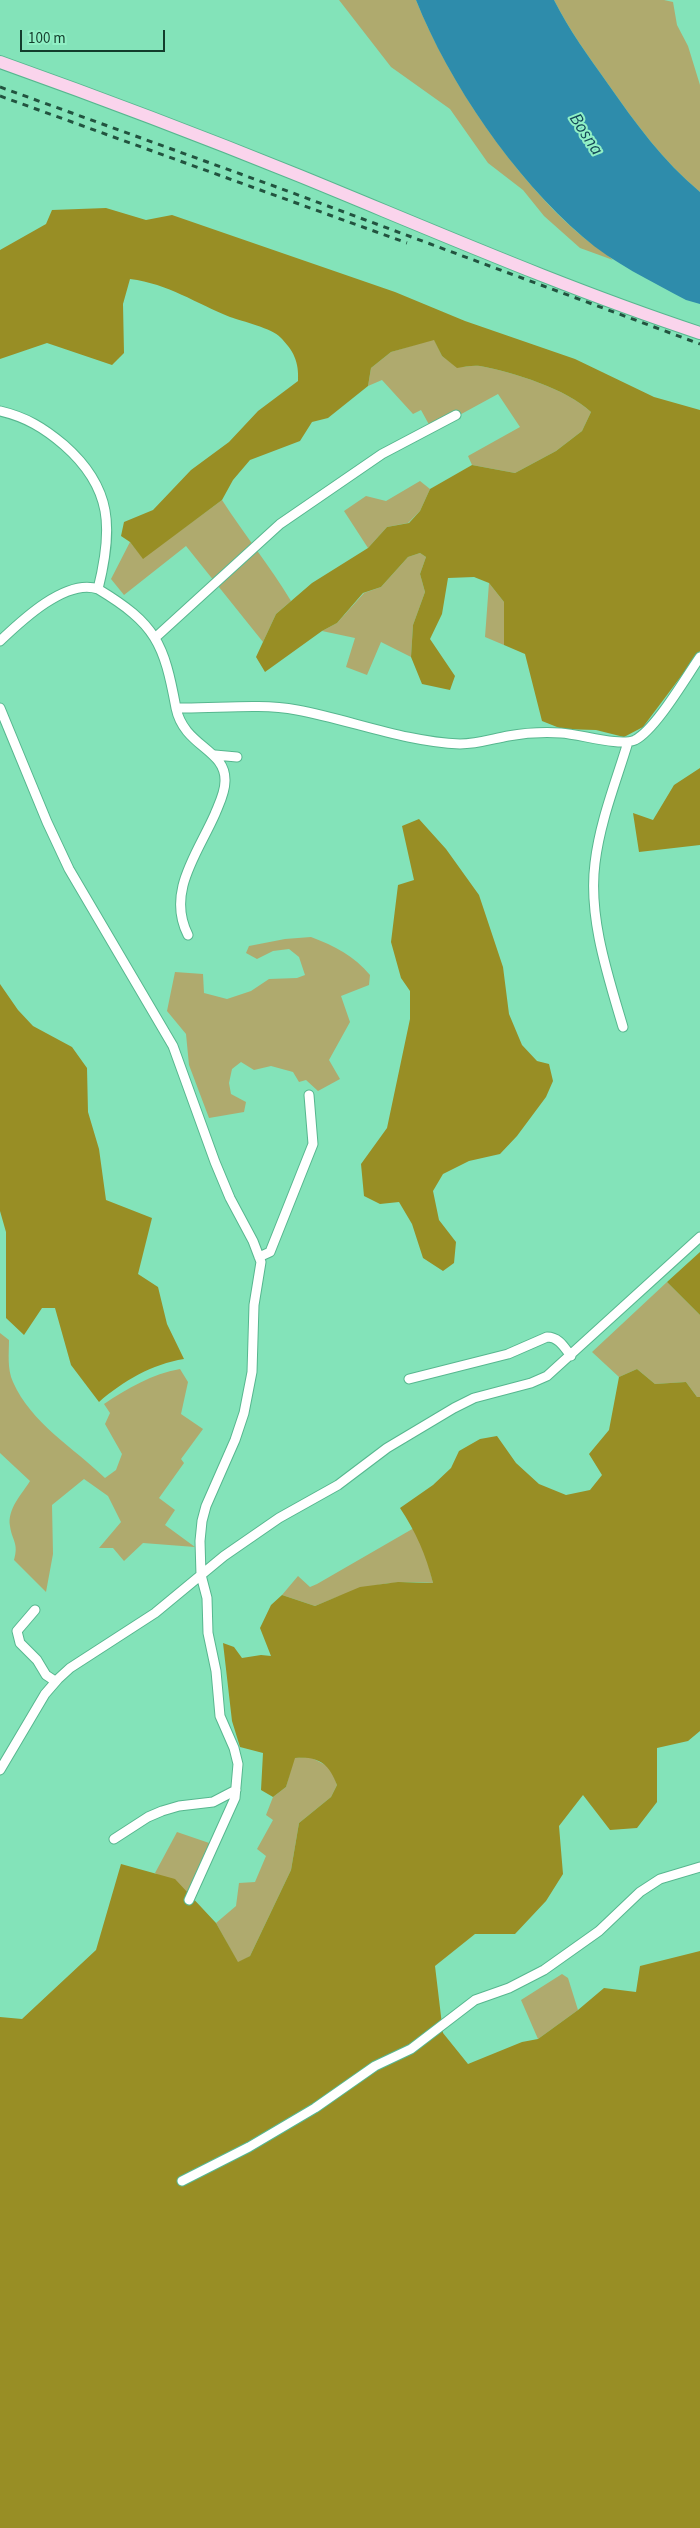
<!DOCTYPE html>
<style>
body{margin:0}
#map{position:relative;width:700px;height:2528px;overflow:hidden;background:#83e3b9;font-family:"Source Sans 3",sans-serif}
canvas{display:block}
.scale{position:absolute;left:20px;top:30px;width:145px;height:22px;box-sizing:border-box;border:2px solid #133c2c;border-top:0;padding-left:6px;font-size:15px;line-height:18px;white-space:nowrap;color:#133c2c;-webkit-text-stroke:4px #90f0c5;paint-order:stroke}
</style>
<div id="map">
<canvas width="700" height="2528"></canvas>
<div class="scale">100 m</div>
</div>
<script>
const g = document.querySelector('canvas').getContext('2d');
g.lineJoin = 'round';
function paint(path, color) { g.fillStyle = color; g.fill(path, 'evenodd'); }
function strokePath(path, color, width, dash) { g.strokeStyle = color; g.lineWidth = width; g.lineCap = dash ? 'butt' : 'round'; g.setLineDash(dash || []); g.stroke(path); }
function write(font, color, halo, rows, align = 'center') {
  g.font = font + ' "Source Sans 3",sans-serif'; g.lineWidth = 4; g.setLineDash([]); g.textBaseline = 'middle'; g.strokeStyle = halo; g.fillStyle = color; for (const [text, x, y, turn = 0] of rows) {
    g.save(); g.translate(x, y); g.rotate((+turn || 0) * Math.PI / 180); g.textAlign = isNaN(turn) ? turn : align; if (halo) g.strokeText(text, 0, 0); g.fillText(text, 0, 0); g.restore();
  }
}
paint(new Path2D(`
 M339 0H416C445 72 494 146 547 203 558 215 571 227 583 237 593 245 604 251 613 260L580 248 544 216 523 190 488 163 450 109 391 67Z
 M554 0H664L673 2 677 25 688 46 700 85V192C663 161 636 124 608 84 589 57 569 30 554 0Z
 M434 339 442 356 457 367C464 367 473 365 480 366 513 372 567 389 591 412L582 431 556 451 515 473 472 465 468 456 520 427 498 394 432 430 421 410 413 414 382 380 368 386 371 368 391 352Z
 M420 481 430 489 420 511 408 523 387 527 368 548 344 511 366 496 386 501Z
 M222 500C244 534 270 566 291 601L276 614 263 642 186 546 124 595 111 579 130 542 143 558Z
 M420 553 426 557 420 574 425 592 413 625 411 657 381 642 367 675 346 667 355 638 322 631 337 623 364 593 381 587 408 557Z
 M489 583 504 602V645L485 637Z
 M311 937C335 946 354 956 370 975L369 985 341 996 350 1022 329 1060 340 1079 318 1091 306 1080 299 1082 293 1072 271 1066 254 1070 241 1062 232 1069 229 1083 231 1094 246 1102 244 1112 209 1118 189 1065 186 1034 167 1011 175 972 203 974 204 993 227 999 251 991 269 979 297 978 305 975 299 957 289 949 273 951 257 959 246 953 249 946 285 939Z
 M667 1282 700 1315V1397H697L686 1382 655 1384 637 1369 619 1377 592 1352Z
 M0 1333 9 1340C9 1353 7 1369 13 1382 31 1423 74 1448 105 1478L116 1470 122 1454 105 1424 110 1413 104 1404C128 1388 152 1374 180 1369L188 1382 181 1414 203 1429 181 1459 184 1463 159 1498 175 1510 165 1525 195 1547 143 1543 124 1561 113 1548H99L121 1522 108 1496 84 1479 52 1505 53 1554 46 1592 14 1560C19 1543 12 1541 10 1526 7 1509 22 1494 30 1481L0 1453Z
 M414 1528 426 1555 433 1583C384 1579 359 1588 315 1606L282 1595 298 1576 310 1587 317 1584Z
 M310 1757 331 1768 337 1785 331 1797 299 1823 291 1870 250 1956 238 1963 216 1923 236 1906 239 1883 255 1882 266 1856 257 1849 273 1820 266 1815 273 1797 286 1787 294 1758Z
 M177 1832 215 1845 194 1899 155 1873Z
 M562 1974 568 1978 578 2010 538 2039 521 2000Z`), '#afaa6e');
paint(new Path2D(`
 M106 208 146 220 172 215 395 292 465 321 575 359 654 397 700 410V651L643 727 624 737 596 730 562 729 542 721 525 654 504 645V602L489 583 474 577 448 578 442 614 430 639 455 676 450 690 422 684 411 657 413 625 425 592 420 574 426 557 420 553 408 557 381 587 363 593 337 623 322 631 265 672 256 657 276 614 312 583 368 548 387 527 409 523 420 511 430 489 472 465 515 473 556 451 582 431 591 412C567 389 513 372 480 366 473 365 464 367 457 368L442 356 434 340 391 352 371 368 368 386 328 418 312 422 300 441 250 460 233 480 222 500 143 559 130 542 121 536 124 522 153 510 191 470 229 442 258 411 298 381C299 362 294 351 280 337 273 329 242 321 230 317 195 303 169 284 130 279L123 304 124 353 112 365 47 343 0 359V250L46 224 52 210Z
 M700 768V845L639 852 633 813 653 820 674 785Z
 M419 819 446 849 479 895 503 967 509 1014 522 1045 537 1061 549 1064 553 1081 546 1097 517 1136 500 1154 469 1161 443 1174 433 1191 439 1220 456 1242 454 1263 443 1271 423 1258 412 1224 399 1202 380 1204 364 1196 361 1164 387 1128 410 1019V991L401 978 391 942 398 885 414 880 402 826Z
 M0 984 18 1010 33 1026 72 1047 87 1068 88 1112 99 1149 106 1200 152 1218 138 1274 158 1287 167 1324 184 1359C152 1364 123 1381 99 1402L71 1365 55 1308H42L24 1335 6 1318V1232L0 1211Z
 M700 1252V1315L667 1282Z
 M637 1369 655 1384 686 1382 697 1397H700V1731L688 1741 657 1748V1802L637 1828 610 1830 583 1795 559 1826 563 1874 546 1901 515 1934H475L435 1966 443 2033 468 2064 522 2042 538 2039 578 2010 604 1988 636 1992 640 1966 700 1951V2528H0V2017L22 2019 96 1950 121 1864 175 1879 216 1923 238 1962 250 1956 291 1870 299 1823 331 1797 337 1785C329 1763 318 1756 295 1758L286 1787 273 1797 261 1790 263 1753 240 1747 232 1721 223 1643 234 1647 242 1658 261 1655 271 1656 260 1628 271 1605 282 1595 315 1606 360 1587 398 1582 433 1583C426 1555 416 1532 400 1508L433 1485 451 1468 459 1451 480 1439 497 1436 516 1463 539 1484 566 1495 590 1490 602 1475 589 1454 609 1430 619 1377Z`), '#988e25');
paint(new Path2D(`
 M416 0H554C569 30 589 57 608 84 636 124 663 161 700 192V304L686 300C651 281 613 263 583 237 514 178 449 83 416 0Z`), '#2e8cab');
const street = new Path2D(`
 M0 411C26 417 44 428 64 445 113 488 113 529 98 589 156 624 164 643 176 708 216 709 258 703 297 710 351 720 405 742 460 744 477 744 492 739 508 736 525 733 544 732 561 733 580 734 620 747 635 740 656 729 686 677 700 657
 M156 637 280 524 382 454 456 415
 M0 641C21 621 66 578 98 589
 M0 708 47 822 69 869 173 1046 215 1162 230 1198 253 1241 261 1262 254 1305 252 1372 244 1413 235 1440 206 1506 202 1521 200 1541 201 1575 207 1598 208 1633 216 1671 220 1716 234 1748 238 1764 235 1798 189 1900
 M176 708C184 747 226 749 225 781 225 793 219 804 215 814 198 853 166 892 188 935
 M215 755 237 757
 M623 1027C608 976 588 917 595 863 600 821 616 782 628 742
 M259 1257 270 1252 272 1247 313 1144 309 1095
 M409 1379 508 1354 547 1337C559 1337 564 1347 571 1356
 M35 1610 17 1631 20 1643 37 1660 46 1675 55 1681
 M0 1770 45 1694 58 1679 70 1668 155 1613 224 1556 279 1518 338 1485 387 1448 454 1408 474 1398 531 1383 547 1376 700 1237
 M114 1839 148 1817 162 1811 179 1806 213 1802 236 1790
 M182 2181 249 2147 315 2108 375 2066 411 2049 475 2000 509 1988 544 1970 599 1931 640 1892 660 1879 700 1867`);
const secondary = new Path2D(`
 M0 62C101 98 201 136 300 176 432 230 564 288 700 333`);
strokePath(street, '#57b78f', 11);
strokePath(secondary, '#57b78f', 14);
strokePath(street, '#fff', 9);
strokePath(secondary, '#fad4ec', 12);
strokePath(new Path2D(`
 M0 87 282 189 700 344
 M0 96 407 243`), '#22533f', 3, [6, 6]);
write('italic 18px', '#144859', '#90f0c5', [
 ["Bosna",585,135,57]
]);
</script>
